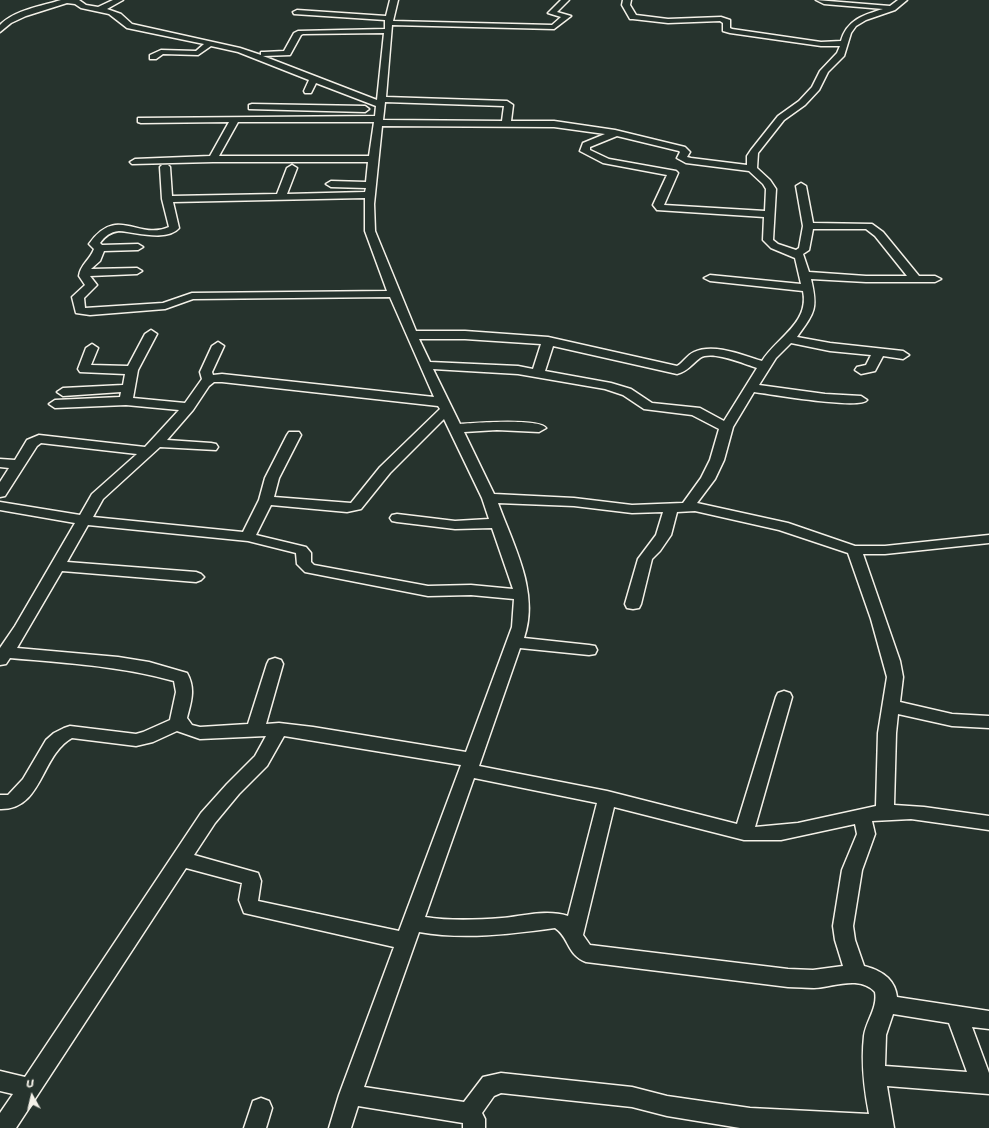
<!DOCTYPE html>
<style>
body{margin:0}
#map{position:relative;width:989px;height:1128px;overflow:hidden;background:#26332d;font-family:Sriracha,sans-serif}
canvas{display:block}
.north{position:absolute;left:12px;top:1076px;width:40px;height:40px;-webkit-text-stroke:3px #26332d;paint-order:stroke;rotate:352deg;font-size:11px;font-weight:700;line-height:16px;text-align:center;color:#f4f1e8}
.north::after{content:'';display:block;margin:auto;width:14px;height:18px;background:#f4f1e8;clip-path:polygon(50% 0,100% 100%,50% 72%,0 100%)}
</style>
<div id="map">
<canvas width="989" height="1128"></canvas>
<div class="north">U</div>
</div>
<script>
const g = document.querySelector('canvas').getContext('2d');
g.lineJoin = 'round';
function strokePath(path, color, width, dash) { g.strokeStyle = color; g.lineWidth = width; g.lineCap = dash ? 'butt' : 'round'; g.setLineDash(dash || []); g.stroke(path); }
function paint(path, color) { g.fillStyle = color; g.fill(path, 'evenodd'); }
const minor = new Path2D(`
 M61 0H79L86 5 98 7 113 0H123L107 9 121 14 132 24 240 48 261 55V52H264L284 51 294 33 298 31 385 29V20L294 14 293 12 297 10 386 16 390 0H398L393 21 552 25 561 17 548 13 561 0H569L557 12 571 16 554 29 392 25 386 97 507 101 513 105 511 121H554L615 130 685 147 690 152 687 157 691 158 747 165V156L751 150 778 116 799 101 812 87 820 71 837 53 840 46H821L730 33 723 31V23L720 21 668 23 633 19H630L622 5 623 0H631L630 5 636 15 668 19 721 17 730 20V28L732 29 821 42 841 41C847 20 863 15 883 9L824 4 816 0 890 6 898 0H907L895 10 866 20 856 26 851 33 844 56 828 72 819 90 805 105 784 120 758 153 757 168 770 180 776 189 773 240 778 244 796 250 799 248 803 226 796 186 801 183 806 186 813 223 872 224 883 232 919 276H935L941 279 935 282H866L811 279C818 309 815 312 797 337L830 343 903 351 909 355 903 359 883 356 875 371 861 374 855 370 857 367 866 365 871 355 830 351 791 343 776 358 759 385 825 394 861 396 867 400C861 410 770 394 754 392L733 427 724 460 715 479 697 503 788 523 855 546H885L989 535V543L885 554H863L900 661 903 677 900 702 952 714 989 716V728L952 726 898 714 896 733 894 805 924 807 989 816V830L911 819 872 821 875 834 862 870 853 926 855 940 864 966C880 970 895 978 897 997L989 1011V1029L972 1027 989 1073V1094L887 1086 894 1128H740L667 1116 632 1107 501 1093 494 1096 482 1113 485 1119V1128H463V1123L358 1106 351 1128H329L339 1095 394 947 244 913 239 900 242 883 186 868 16 1128H0V1113L13 1094 0 1091V1071L25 1077 201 813 227 784 255 756 266 736 200 739 177 731 153 742 136 746 72 738C40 756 43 810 0 809V795H8L23 779 46 740 54 733 64 728 70 726 136 734 143 732 170 720 176 692 174 681C121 666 65 663 10 658L6 664 0 665V648L15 626 75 523 0 510V502L80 515 92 494 137 454 41 443 37 446 5 496 0 497V482L9 468 0 467V459L15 460 27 440 39 435 145 447 179 410 126 405 55 408 49 404 55 400 120 397 121 392 63 396 57 392 63 388 123 385 125 374 80 372 78 369 86 348 92 344 98 348 91 365 128 366 145 334 151 330 157 334 138 370 133 398 185 403 202 379 200 372 212 346 218 342 224 346 212 372 213 375 222 374 434 397 390 297 193 299 165 309 90 315 76 313 72 297 85 285 79 276C80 265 90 260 94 249L89 244C117 204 138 241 169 227L162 199 160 167 162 165H168L170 167 172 196 277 194 287 168 292 165 297 168 287 194 365 192 366 188 331 187 326 184 331 181 366 182 368 162H213L132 164 130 162 135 159 210 156 229 122 141 123 138 122V118L375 116 376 106 316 83 311 93H305L304 91 309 80 238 52 211 46 198 55 163 54 156 59H150V55L161 50 196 51 204 44 127 28 109 14 81 8 75 4 67 3 26 16 11 23 0 32V25C14 10 42 6 61 0ZM384 33 377 100 263 56 290 55 301 35 303 34ZM385 102 504 106 502 121 383 120ZM238 122H374L369 156H219ZM382 126 554 127 605 134 583 143 580 151 603 163 667 175 653 205 657 210 764 217 763 240 771 248 795 258 801 284 710 275 704 278 710 281 803 291C810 323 776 338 762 361 742 355 714 343 694 352 687 355 683 363 677 366L548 337 465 331H416L375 231 374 204ZM617 136 679 151 680 152 677 158 686 163 749 171 763 184 766 189 765 211 664 205 678 173 676 171 609 159 590 150V147ZM365 198V231L387 291 192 293 163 303 85 308 84 298 97 285 90 276 137 274 142 271 137 268 91 269 100 261 104 251 138 250 143 247 138 244 102 245 100 243C105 236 110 232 119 231 135 232 167 242 179 228L173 202ZM813 229H866L875 236 907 276H866L809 272 803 254 809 250ZM419 339H465L541 344 533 369 518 366 430 362ZM553 346 677 374C688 371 691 365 700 358 712 350 744 364 757 368L724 421 700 408 652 403 631 389 611 383 545 371ZM433 369 518 374 605 389 623 395 644 409 692 415 719 429 710 460 701 478 683 503 632 505 574 498 494 494 464 432 497 430 539 432 546 428C539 418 474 423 460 424ZM214 382H222L438 406 440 409 380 467 351 503 274 497 279 478 301 435 299 432H289L287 435 265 478 259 500 243 532 93 517 103 499 160 447 216 450 218 447 216 444 211 443 167 440 193 410 209 386ZM444 419 482 498 489 519 455 521 397 514 392 515 390 518 392 521 397 522 455 529 492 528 513 589 471 585 428 586 314 565 311 562V553L306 547 256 535 271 505 347 512 361 509 390 473ZM498 503 574 506 632 513 663 512 656 535 638 559 625 604 627 608 633 609 639 608 641 604 652 559 660 551 671 535 677 512 695 511 779 530 848 553 871 619 887 677 878 733 876 806 798 823 755 827 792 697 790 693 784 691 778 693 776 697 737 824 607 791 479 766 520 648 589 655 595 654 597 650 595 646 589 645 524 638C540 592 513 545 498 503ZM88 525 248 541 296 553 297 564 305 572 428 596 471 595 514 599 512 627 466 752 313 727 279 723 266 724 283 664 281 660 275 658 269 660 267 664 248 724 200 727 192 725 187 718C191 702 196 689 187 673L149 662 118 657 17 648 62 571 196 582 201 580 204 577 201 574 196 572 67 562ZM284 736 461 765 399 931 258 901 261 881 258 873 194 855 215 823 239 794 267 766ZM474 778 597 803 568 916C547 909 524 916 502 918 476 920 450 921 425 917ZM614 807 744 840H781L855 824 857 834 842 870 833 926 835 940 843 966 813 970 788 969 590 945 583 935ZM555 928C570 938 566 954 586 962L788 987C797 987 806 988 814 988 833 987 860 975 875 992 878 1008 866 1021 864 1036 861 1063 864 1088 869 1114L750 1108 667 1096 632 1087 501 1073 483 1077 464 1102 364 1087 419 932C464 940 510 934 555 928ZM893 1014 949 1023 967 1072 885 1066 886 1035Z
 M252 104 365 106 369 109 365 112 249 109V105Z
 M261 1098 269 1101 272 1108 266 1128H244L253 1101Z`);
strokePath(minor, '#f4f1e8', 3);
paint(minor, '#26332d');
</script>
